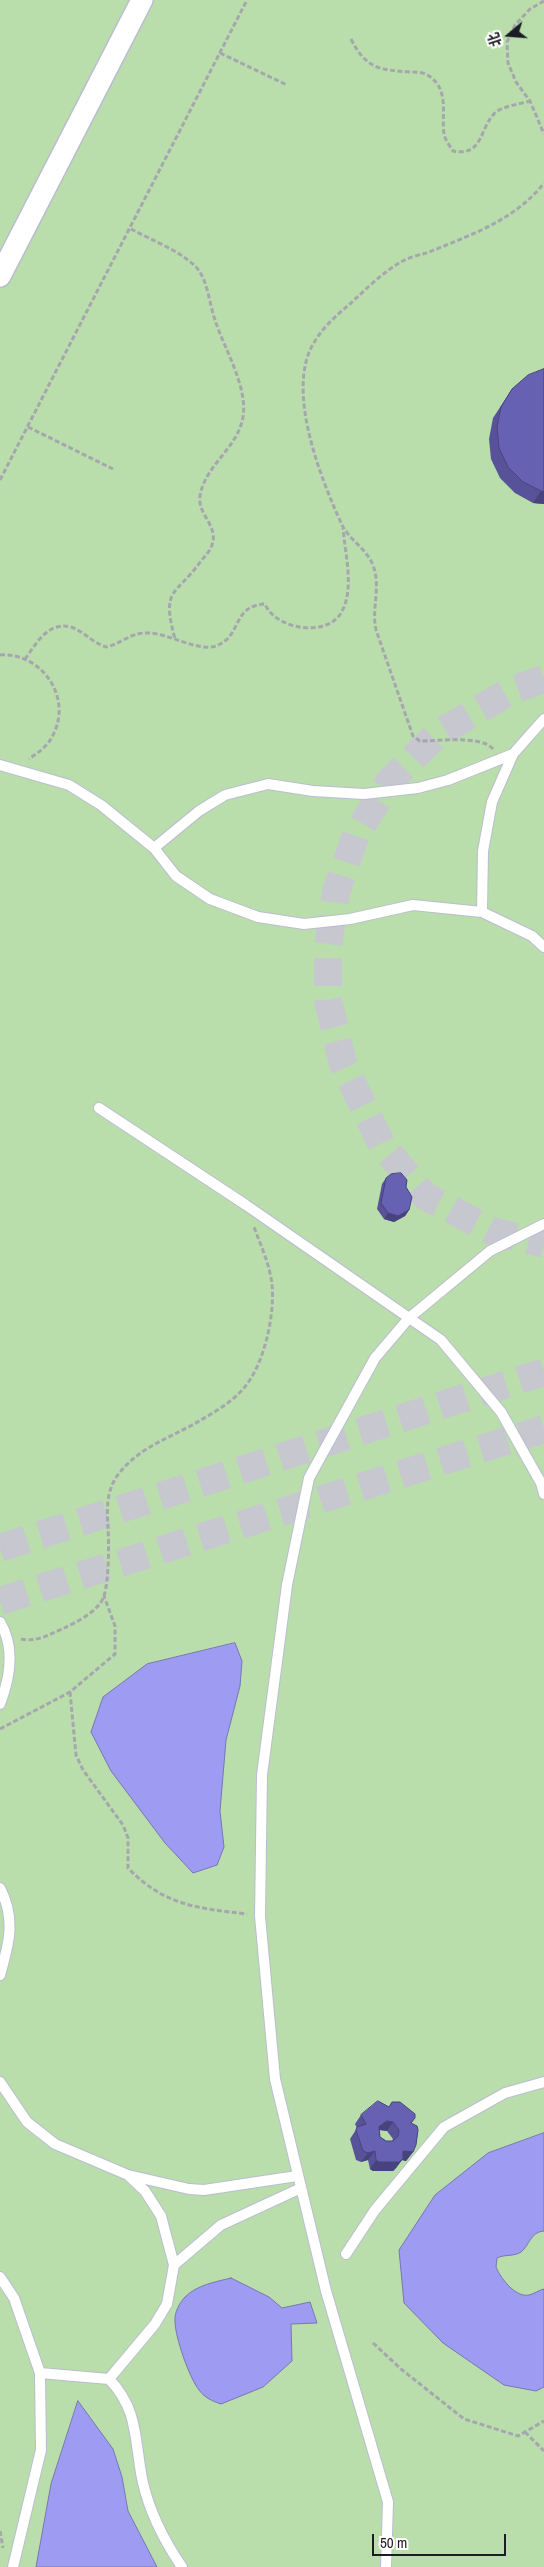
<!DOCTYPE html>
<meta charset="utf-8">
<style>
body{margin:0}
#map{position:relative;width:544px;height:2567px;overflow:hidden;background:#f2f2fb;font-family:"Archivo Narrow","Noto Sans SC",sans-serif}
canvas{display:block}
.north{position:absolute;left:484px;top:10px;width:50px;height:50px;-webkit-text-stroke:4px #fff;paint-order:stroke;rotate:252deg;font-size:14px;font-weight:700;line-height:20px;text-align:center;color:#1c1c24}
.north::after{content:'';display:block;margin:auto;width:18px;height:22px;background:#1c1c24;clip-path:polygon(50% 0,100% 100%,50% 72%,0 100%)}
.scale{position:absolute;left:372px;top:2534px;width:134px;height:22px;box-sizing:border-box;border:2px solid #1c1c24;border-top:0;padding-left:6px;font-size:15px;line-height:18px;white-space:nowrap;color:#1c1c24;-webkit-text-stroke:4px #fff;paint-order:stroke}
</style>
<div id="map">
<canvas width="544" height="2567"></canvas>
<div class="north">北</div>
<div class="scale">50 m</div>
</div>
<script>
const g = document.querySelector('canvas').getContext('2d');
g.lineJoin = 'round';
function paint(path, color) { g.fillStyle = color; g.fill(path, 'evenodd'); }
function strokePath(path, color, width, dash) { g.strokeStyle = color; g.lineWidth = width; g.lineCap = dash ? 'butt' : 'round'; g.setLineDash(dash || []); g.stroke(path); }
paint(new Path2D(`
 M0 0H544V2567H0Z`), '#b9deab');
const water = new Path2D(`
 M235 1643 242 1661 240 1686 226 1740 220 1811 224 1847 217 1865 193 1873 165 1843 111 1771 91 1732 103 1697 147 1664Z
 M544 2133V2231C530 2232 530 2245 521 2252 513 2257 505 2254 497 2258L496 2267C500 2277 515 2298 529 2295 534 2294 539 2290 544 2289V2387L536 2391 504 2385 443 2343 404 2303 399 2250 435 2195 488 2153Z
 M231 2278 269 2297 282 2308 310 2302 317 2323 291 2324 292 2361 263 2387 221 2404C212 2401 205 2398 199 2390 189 2377 175 2337 175 2321 174 2313 180 2302 185 2297 197 2285 215 2282 231 2278Z
 M78 2401 113 2449 122 2477 128 2511 157 2567H36L51 2484Z`);
paint(water, '#9e9cf2');
strokePath(water, '#7776b4', 1);
strokePath(new Path2D(`
 M544 679 510 691 436 735 389 782 356 835 336 892 328 947V1000L343 1064 382 1145 425 1196 492 1231 544 1244
 M0 1548 544 1372
 M0 1601 544 1429`), '#c7c7d0', 28, [28, 14]);
const lane = new Path2D(`
 M0 765 69 785 101 805 154 848 176 876 210 899 258 917 304 924 350 919 413 905 482 912 532 936 544 947
 M154 848 199 811 225 795 268 784 313 791 364 794 418 788 448 780 513 754
 M482 912 483 851 492 802 513 754 544 719
 M99 1108 246 1205 441 1340 501 1412 541 1483 544 1494
 M0 1622C15 1647 10 1678 0 1704
 M0 1888C16 1919 9 1944 0 1975
 M0 2082 27 2122 55 2144 128 2175 145 2191 161 2216 174 2265 167 2304 155 2324 109 2379
 M128 2175 189 2189 204 2190 297 2176
 M346 2254 375 2210 444 2127 505 2093 544 2082
 M174 2265 221 2225 301 2188
 M0 2277 14 2298 40 2373 41 2450 13 2567
 M40 2373 109 2379C140 2411 134 2443 143 2483 150 2513 165 2542 182 2567
 M386 2567 388 2502 326 2291 275 2079 260 1916 262 1775 287 1585 309 1478 375 1358 409 1318 490 1251 544 1224`);
const street = new Path2D(`
 M0 276 142 0`);
strokePath(lane, '#bbbcd2', 12);
strokePath(street, '#bbbcd2', 24);
strokePath(new Path2D(`
 M544 1 530 9 515 25 507 42 508 63 516 82 530 101 544 134
 M351 39C366 69 380 70 411 72 417 72 424 72 429 76 450 90 441 115 444 134 445 140 450 146 453 151 484 157 479 127 496 112 504 106 520 104 530 101
 M220 53 287 85
 M131 229C151 240 179 250 196 267 208 280 209 303 215 320 224 348 248 387 243 417 238 448 205 465 200 496 197 514 219 526 212 545 210 551 205 556 201 561 175 597 161 587 175 639
 M28 427 113 469
 M0 480 247 0
 M0 655C41 652 73 697 53 735 48 746 39 752 29 759
 M25 659C36 644 48 621 71 627 83 631 93 643 106 647 121 644 131 632 148 633 168 633 198 652 216 646 243 636 231 606 265 604 275 629 326 638 341 613 355 590 345 554 343 528
 M493 749C482 735 437 741 420 741L413 736 376 630C371 608 382 585 372 563 365 548 349 539 342 525 321 479 284 388 315 341 324 326 338 314 351 303 366 289 383 272 401 262 409 257 420 255 429 252 471 235 515 220 544 183
 M21 1639C37 1642 49 1635 64 1628 77 1622 99 1611 104 1596 109 1580 109 1544 108 1528 107 1510 106 1492 117 1476 138 1448 165 1440 194 1424 211 1414 230 1404 243 1389 264 1366 275 1315 272 1285 270 1265 261 1246 254 1227
 M70 1692 76 1755 83 1770 123 1825 128 1838V1868C165 1906 197 1908 247 1914
 M0 1729 70 1692 115 1654V1626L104 1596
 M373 2343 401 2369 464 2419 518 2436 544 2421
 M525 2432 544 2451
 M0 2531 3 2548`), '#a6a6ae', 3, [5, 2.5]);
strokePath(lane, '#fff', 10);
strokePath(street, '#fff', 21);
paint(new Path2D(`
 M544 369V504L533 503 515 493 500 478 491 459 489 439 493 418 512 389Z
 M386 1178 406 1187 409 1210 405 1216 394 1222 384 1219 377 1209 382 1184Z
 M361 2115 412 2124 413 2152 406 2161 402 2160 396 2168 393 2171H373L370 2169 368 2160 361 2162 356 2160 350 2139 357 2128 355 2124ZM380 2130 387 2131 393 2139 392 2141H386L380 2137Z`), '#585399');
paint(new Path2D(`
 M541 491 544 492V504L533 503Z
 M409 1210 405 1216 394 1222 384 1219 388 1213Z
 M387 2121 393 2122 387 2131 380 2130 373 2137 379 2127Z
 M375 2151 368 2160 361 2162 368 2153Z
 M403 2151 413 2152 406 2161 402 2160 396 2168 393 2171H373L370 2169 376 2160Z`), '#47447d');
const building = new Path2D(`
 M544 369V492L541 491 523 482 508 467 499 448 497 427 501 407 512 389 528 375Z
 M401 1173 407 1180 406 1187 412 1197 409 1210 398 1216 388 1213 381 1203 386 1178 391 1174Z
 M378 2101 389 2107 392 2102H400L415 2114V2118L411 2123 417 2126 418 2130 416 2145 413 2152 403 2151V2159L399 2162H379L376 2160 375 2151 368 2153 363 2151 356 2130 357 2127 366 2124 361 2115ZM387 2121 393 2122 399 2130 398 2136 393 2141H386L380 2137 379 2127Z`);
paint(building, '#6661b2');
strokePath(building, '#47447d', 1);
</script>
